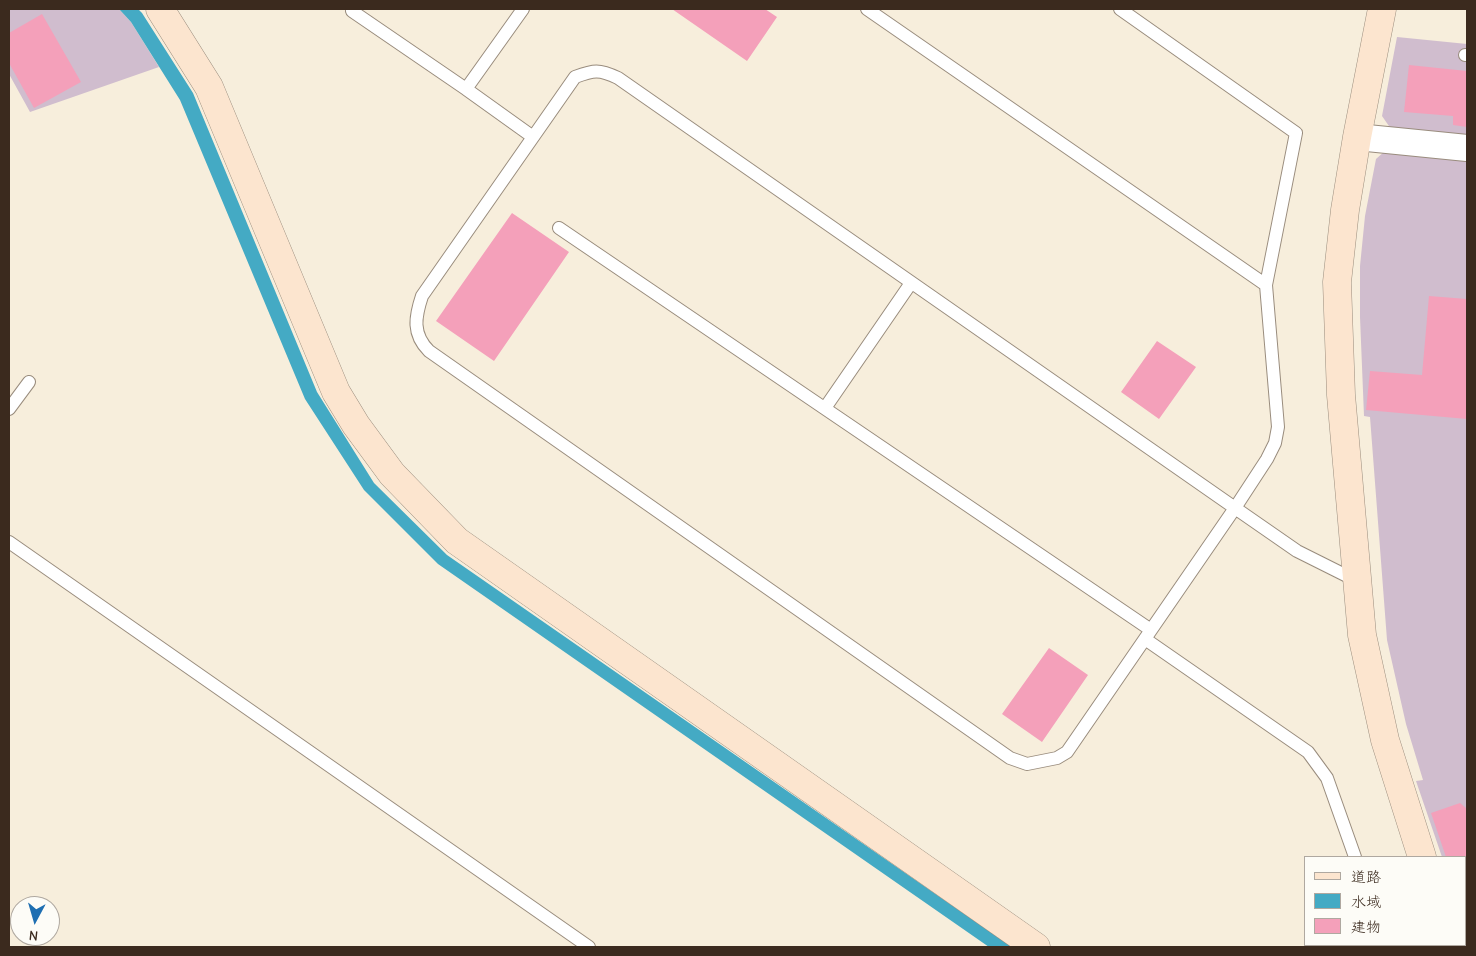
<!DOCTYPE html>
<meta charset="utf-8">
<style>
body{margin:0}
#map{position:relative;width:1476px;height:956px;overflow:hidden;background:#f7eedc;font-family:"Comic Neue","Klee One",sans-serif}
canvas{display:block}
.frame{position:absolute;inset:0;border:10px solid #3b2a1e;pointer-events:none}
.legend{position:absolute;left:1304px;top:856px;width:162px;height:90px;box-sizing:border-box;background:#fdfcf7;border:1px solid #afa8a0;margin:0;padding:6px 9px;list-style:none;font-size:15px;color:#3b2a1e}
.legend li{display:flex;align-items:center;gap:10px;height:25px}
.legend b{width:25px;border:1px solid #afa8a0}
.north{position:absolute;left:10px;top:896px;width:50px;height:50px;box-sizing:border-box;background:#fdfcf7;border:1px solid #afa8a0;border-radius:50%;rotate:186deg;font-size:14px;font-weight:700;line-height:20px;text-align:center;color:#3b2a1e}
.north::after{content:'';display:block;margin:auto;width:18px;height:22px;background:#1f6fb2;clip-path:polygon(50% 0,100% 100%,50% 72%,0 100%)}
</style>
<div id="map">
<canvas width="1476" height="956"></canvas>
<div class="frame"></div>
<ul class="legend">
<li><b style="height:6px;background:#fce5cf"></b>道路</li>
<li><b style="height:14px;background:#44aac4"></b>水域</li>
<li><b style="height:14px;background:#f4a0ba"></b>建物</li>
</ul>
<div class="north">N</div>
</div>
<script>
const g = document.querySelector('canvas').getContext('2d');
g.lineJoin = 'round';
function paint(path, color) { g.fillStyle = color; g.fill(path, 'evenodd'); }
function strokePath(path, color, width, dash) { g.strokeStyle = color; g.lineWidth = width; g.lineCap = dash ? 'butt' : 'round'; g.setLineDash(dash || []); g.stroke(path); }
paint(new Path2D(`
 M9 9H119L131 22 159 67 30 112 9 74Z
 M1397 37 1467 44V137L1391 129 1382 116Z
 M1385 151 1467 159V932L1465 926V857H1442L1416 781 1423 780 1406 724 1387 640 1370 417 1364 416 1360 317V266L1365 216 1376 159Z`), '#d0bdce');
paint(new Path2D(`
 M119 9H138L142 13 193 93 317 392 374 483 447 555 1012 947H989L438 564 364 490 305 399 180 100 131 22Z`), '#44aac4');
paint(new Path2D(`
 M672 9H765L777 17 747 61Z
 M42 14 81 82 34 108 9 63V33Z
 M1409 65 1467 71V127L1453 125V116L1404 112Z
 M512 213 569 252 494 361 436 321Z
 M1429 296 1467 299V419L1366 410 1370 371 1422 375Z
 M1157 341 1196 367 1159 419 1121 392Z
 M1049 648 1088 675 1042 742 1002 714Z
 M1460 803 1467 809V892L1465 893V857H1446L1431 813Z`), '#f4a0ba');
const lane = new Path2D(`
 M867 9 1266 285
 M1120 9 1296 133 1266 285 1278 427 1275 443 1267 459 1235 508 1067 752 1057 758 1027 764 1010 758 429 351C412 334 415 317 422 296L575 77C594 70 599 69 618 78L1235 508 1297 551 1357 581
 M352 11 466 89 523 9
 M1465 55H1467
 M466 89 533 137
 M559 228 1151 630
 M825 408 911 283
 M9 409 29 382
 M9 542 589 947
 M1145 639 1308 752 1327 778 1355 857`);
const street = new Path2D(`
 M1357 137 1467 148`);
const secondary = new Path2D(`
 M160 9 209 87 336 392 356 425 392 474 457 541 1036 947
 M1382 9 1357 137 1345 210 1337 282 1341 395 1362 635 1385 740 1422 857
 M1449 945 1450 947`);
strokePath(lane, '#998c7d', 14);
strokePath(street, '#998c7d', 28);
strokePath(secondary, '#998c7d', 29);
strokePath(lane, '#fff', 12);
strokePath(street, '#fff', 26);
strokePath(secondary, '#fce5cf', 28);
</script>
